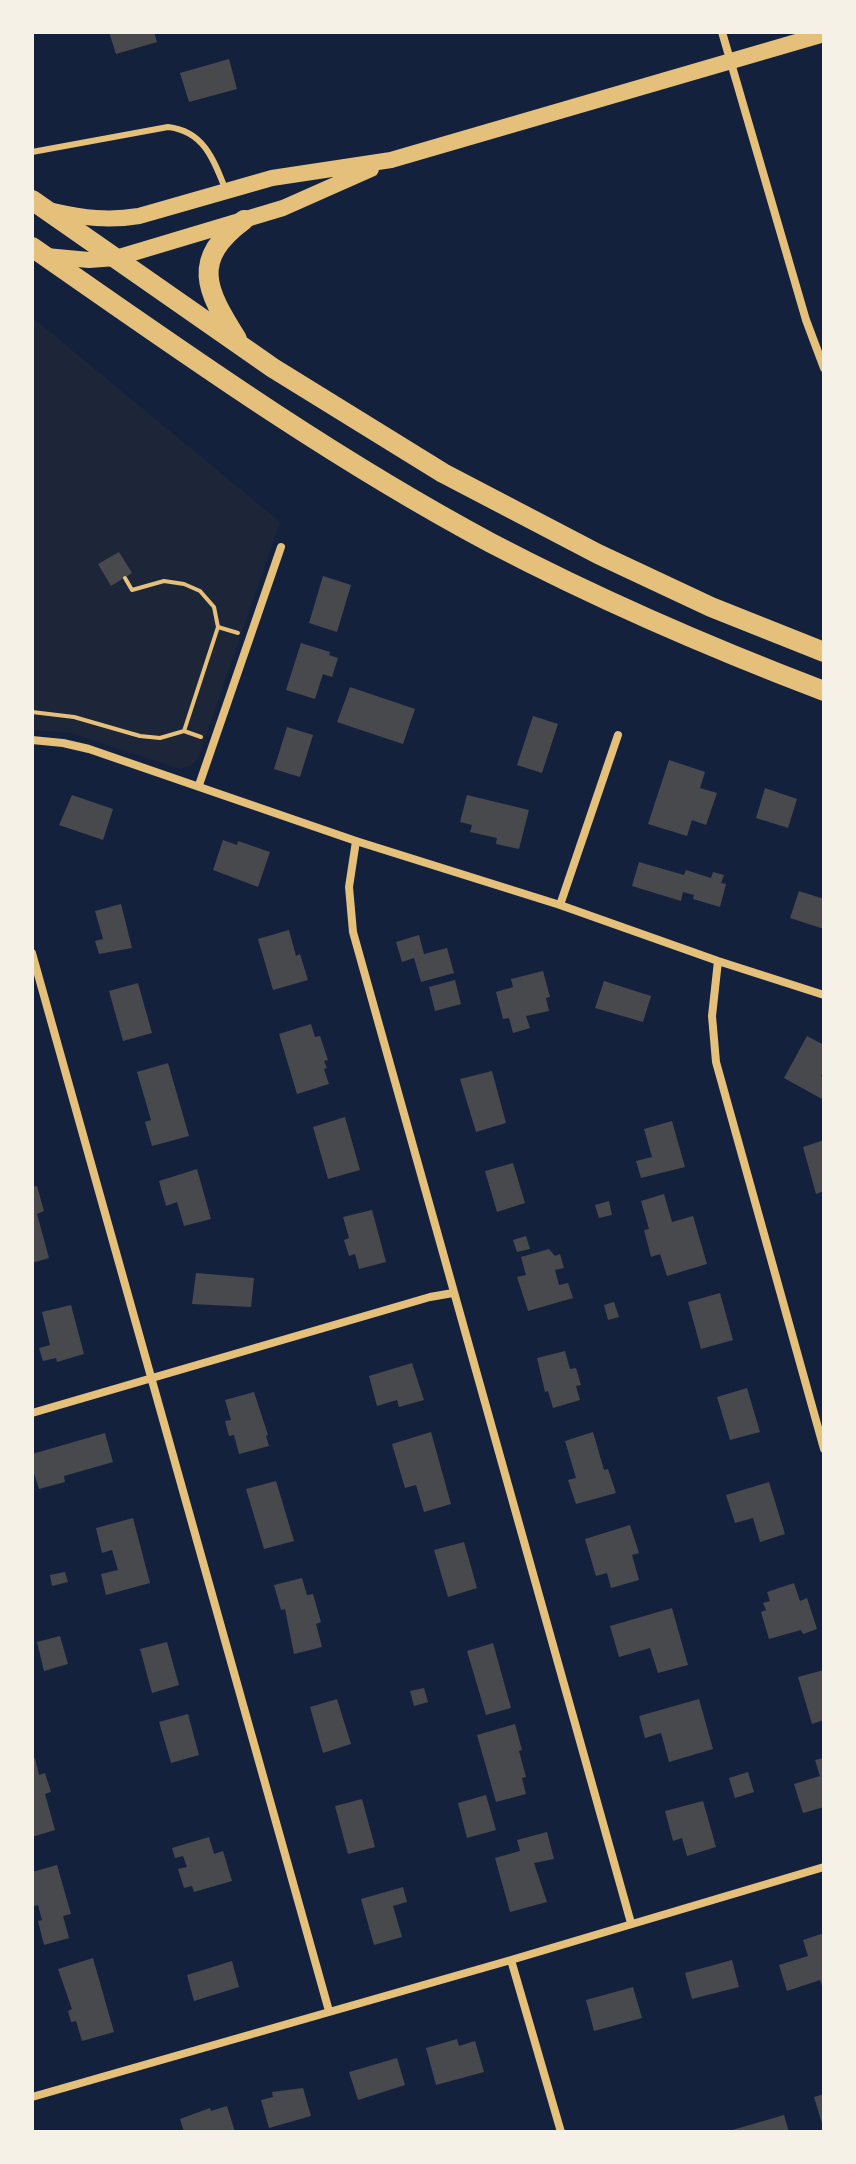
<!DOCTYPE html>
<style>
body{margin:0}
#map{position:relative;width:856px;height:2164px;overflow:hidden;background:#14213d;font-family:Roboto,sans-serif}
canvas{display:block}
.frame{position:absolute;inset:0;border:34px solid #f6f1e7;pointer-events:none}
</style>
<div id="map">
<canvas width="856" height="2164"></canvas>
<div class="frame"></div>
</div>
<script>
const g = document.querySelector('canvas').getContext('2d');
g.lineJoin = 'round';
function paint(path, color) { g.fillStyle = color; g.fill(path, 'evenodd'); }
function strokePath(path, color, width, dash) { g.strokeStyle = color; g.lineWidth = width; g.lineCap = dash ? 'butt' : 'round'; g.setLineDash(dash || []); g.stroke(path); }
paint(new Path2D(`
 M32 317 280 522 199 756C193 766 188 768 177 768L71 733 32 730Z`), '#1d2539');
paint(new Path2D(`
 M109 32H154L157 42 116 54Z
 M229 59 237 89 189 102 180 73Z
 M119 552 132 573 111 586 98 564Z
 M323 576 351 585 337 632 309 623Z
 M301 643 330 652 329 655 338 658 332 677 323 674 315 699 286 690Z
 M350 687 415 709 403 744 337 722Z
 M533 716 558 724 542 773 517 765Z
 M287 727 313 735 300 777 274 769Z
 M669 760 705 772 700 788 717 793 706 825 692 820 687 836 648 824Z
 M765 788 797 799 788 828 756 818Z
 M72 795 113 809 103 840 59 825Z
 M467 795 529 810 519 849 496 844 497 838 470 832 472 825 460 822Z
 M223 840 237 845 238 841 270 852 258 887 213 870Z
 M639 862 684 875 686 870 711 878 713 872 724 875 721 883 726 884 720 907 693 899 694 895 683 892 681 901 632 886Z
 M799 891 824 899V929L790 918Z
 M121 904 132 948 99 954 95 941 103 939 95 911Z
 M289 930 296 956 300 954 308 980 273 990 258 939Z
 M419 935 424 954 447 948 454 973 421 982 414 958 402 962 396 942Z
 M543 971 550 997 546 998 549 1011 526 1016 530 1028 513 1033 509 1018 503 1019 496 992 513 987 511 979Z
 M455 980 461 1004 435 1011 429 987Z
 M604 981 651 996 643 1022 595 1008Z
 M138 983 152 1033 123 1041 109 991Z
 M311 1024 315 1037 320 1036 328 1060 324 1061 327 1068 324 1069 329 1084 297 1094 279 1034Z
 M807 1036 824 1045V1071L821 1076 824 1078V1095L822 1099 784 1078Z
 M168 1063 189 1136 152 1146 145 1122 151 1120 137 1072Z
 M492 1071 506 1123 476 1132 460 1079Z
 M345 1117 360 1170 328 1179 313 1127Z
 M672 1121 685 1167 641 1178 636 1161 652 1157 644 1129Z
 M824 1140V1191L816 1194 803 1147Z
 M513 1163 525 1203 497 1212 485 1171Z
 M197 1169 211 1219 184 1226 177 1202 166 1206 159 1181Z
 M37 1186 44 1211 37 1214 49 1258 32 1263V1187Z
 M664 1194 672 1222 693 1216 707 1264 667 1276 660 1254 651 1257 644 1230 649 1229 641 1201Z
 M609 1201 612 1215 599 1218 595 1205Z
 M372 1210 386 1262 359 1269 355 1254 349 1256 344 1240 349 1238 343 1217Z
 M526 1236 530 1249 517 1252 513 1240Z
 M549 1249 555 1256 560 1254 564 1268 555 1270 559 1285 568 1283 573 1298 528 1311 517 1277 526 1275 521 1257Z
 M196 1273 254 1278 251 1307 192 1304Z
 M720 1293 733 1340 701 1349 688 1302Z
 M614 1302 619 1317 608 1320 604 1305Z
 M71 1305 84 1354 57 1362 56 1358 43 1361 39 1348 50 1345 42 1312Z
 M565 1351 570 1369 576 1368 581 1385 576 1386 580 1400 553 1408 548 1391 545 1392 537 1358Z
 M412 1363 424 1400 399 1407 397 1400 377 1406 369 1376Z
 M747 1388 760 1432 730 1440 717 1397Z
 M254 1392 268 1435 266 1436 269 1446 239 1454 234 1435 229 1436 225 1421 231 1420 225 1400Z
 M431 1432 451 1504 424 1512 416 1485 405 1488 392 1444Z
 M593 1432 604 1470 608 1469 616 1493 576 1504 568 1480 576 1478 565 1441Z
 M105 1433 113 1462 64 1476 65 1482 39 1489 32 1467V1454Z
 M276 1481 294 1541 264 1549 246 1489Z
 M769 1482 785 1534 760 1542 753 1518 735 1523 726 1495Z
 M133 1518 150 1583 106 1595 101 1574 118 1570 112 1550 102 1553 96 1528Z
 M630 1525 639 1553 632 1555 639 1580 611 1588 607 1573 596 1576 585 1539Z
 M464 1542 477 1588 448 1597 434 1550Z
 M65 1572 68 1582 52 1586 50 1575Z
 M302 1578 307 1595 313 1594 321 1622 316 1624 322 1647 294 1654 285 1609 281 1610 274 1585Z
 M794 1583 800 1601 807 1598 817 1629 803 1634 801 1630 769 1639 761 1612 766 1610 763 1603 770 1601 767 1592Z
 M672 1608 688 1665 658 1673 650 1648 619 1657 610 1626Z
 M60 1636 68 1664 44 1671 37 1642Z
 M167 1642 179 1685 152 1693 140 1649Z
 M493 1643 511 1708 486 1715 467 1651Z
 M824 1670V1720L812 1724 798 1677Z
 M424 1688 428 1702 414 1706 410 1691Z
 M337 1699 351 1744 323 1753 310 1707Z
 M699 1699 713 1749 669 1762 661 1733 645 1738 639 1716Z
 M188 1714 199 1755 171 1763 159 1722Z
 M515 1724 522 1750 519 1751 526 1777 522 1778 526 1794 496 1802 477 1735Z
 M35 1758 39 1775 45 1773 51 1792 45 1794 55 1830 32 1837V1759Z
 M824 1758V1807L803 1813 794 1784 820 1776 815 1760Z
 M748 1772 754 1792 735 1798 729 1778Z
 M486 1795 496 1830 467 1838 458 1803Z
 M362 1799 375 1847 348 1854 335 1806Z
 M703 1801 716 1847 687 1856 682 1838 673 1841 665 1811Z
 M547 1832 554 1859 534 1863 547 1902 510 1912 495 1858 520 1851 517 1840Z
 M209 1837 214 1854 223 1851 232 1881 194 1892 192 1886 184 1888 178 1869 187 1867 183 1856 175 1858 172 1848Z
 M57 1865 71 1914 63 1916 69 1938 44 1945 38 1921 42 1920 38 1905 34 1906 32 1900V1872Z
 M403 1887 407 1902 393 1906 402 1937 374 1945 361 1899Z
 M824 1933V1991L820 1980 787 1991 779 1965 808 1956 803 1940Z
 M93 1958 114 2032 82 2041 76 2021 71 2022 68 2011 72 2009 58 1969Z
 M732 1960 739 1987 692 1999 685 1973Z
 M232 1961 239 1987 194 2001 187 1975Z
 M633 1987 642 2018 594 2031 586 2000Z
 M457 2039 459 2046 475 2041 484 2072 436 2085 426 2048Z
 M397 2058 405 2085 358 2100 349 2072Z
 M303 2088 311 2116 269 2128 261 2100 273 2097 272 2092Z
 M824 2094V2127H823L814 2097Z
 M227 2106 235 2132H184L180 2119 210 2108 211 2111Z
 M784 2115 789 2132H730L729 2131Z`), '#48494c');
strokePath(new Path2D(`
 M218 627 238 633
 M32 712 74 717 140 736 160 738 184 731 218 627 214 607 200 591 184 584 164 581 132 590 125 578
 M184 731 201 737`), '#e5c07b', 4);
strokePath(new Path2D(`
 M32 152 168 127C204 131 214 160 226 191`), '#e5c07b', 6);
strokePath(new Path2D(`
 M722 32 806 320 824 368
 M32 740 63 743 89 749 356 841 560 905 718 961 824 995
 M199 785 281 547
 M356 841 349 887 353 932 631 1923
 M560 905 618 735
 M32 953 329 2011
 M718 961 712 1016 716 1062 824 1449
 M32 1413 430 1297 453 1293
 M511 1960 561 2132
 M32 2097 511 1960 824 1867`), '#e5c07b', 8);
strokePath(new Path2D(`
 M53 211C84 218 108 221 139 216L272 178 391 160 824 34
 M46 256 89 260 116 258 283 208 371 169`), '#e5c07b', 16);
strokePath(new Path2D(`
 M32 200 273 368 443 473 598 554 711 607 824 652
 M32 247C181 351 330 457 491 543 598 599 711 648 824 691
 M237 339C206 290 190 260 244 220`), '#e5c07b', 20);
</script>
